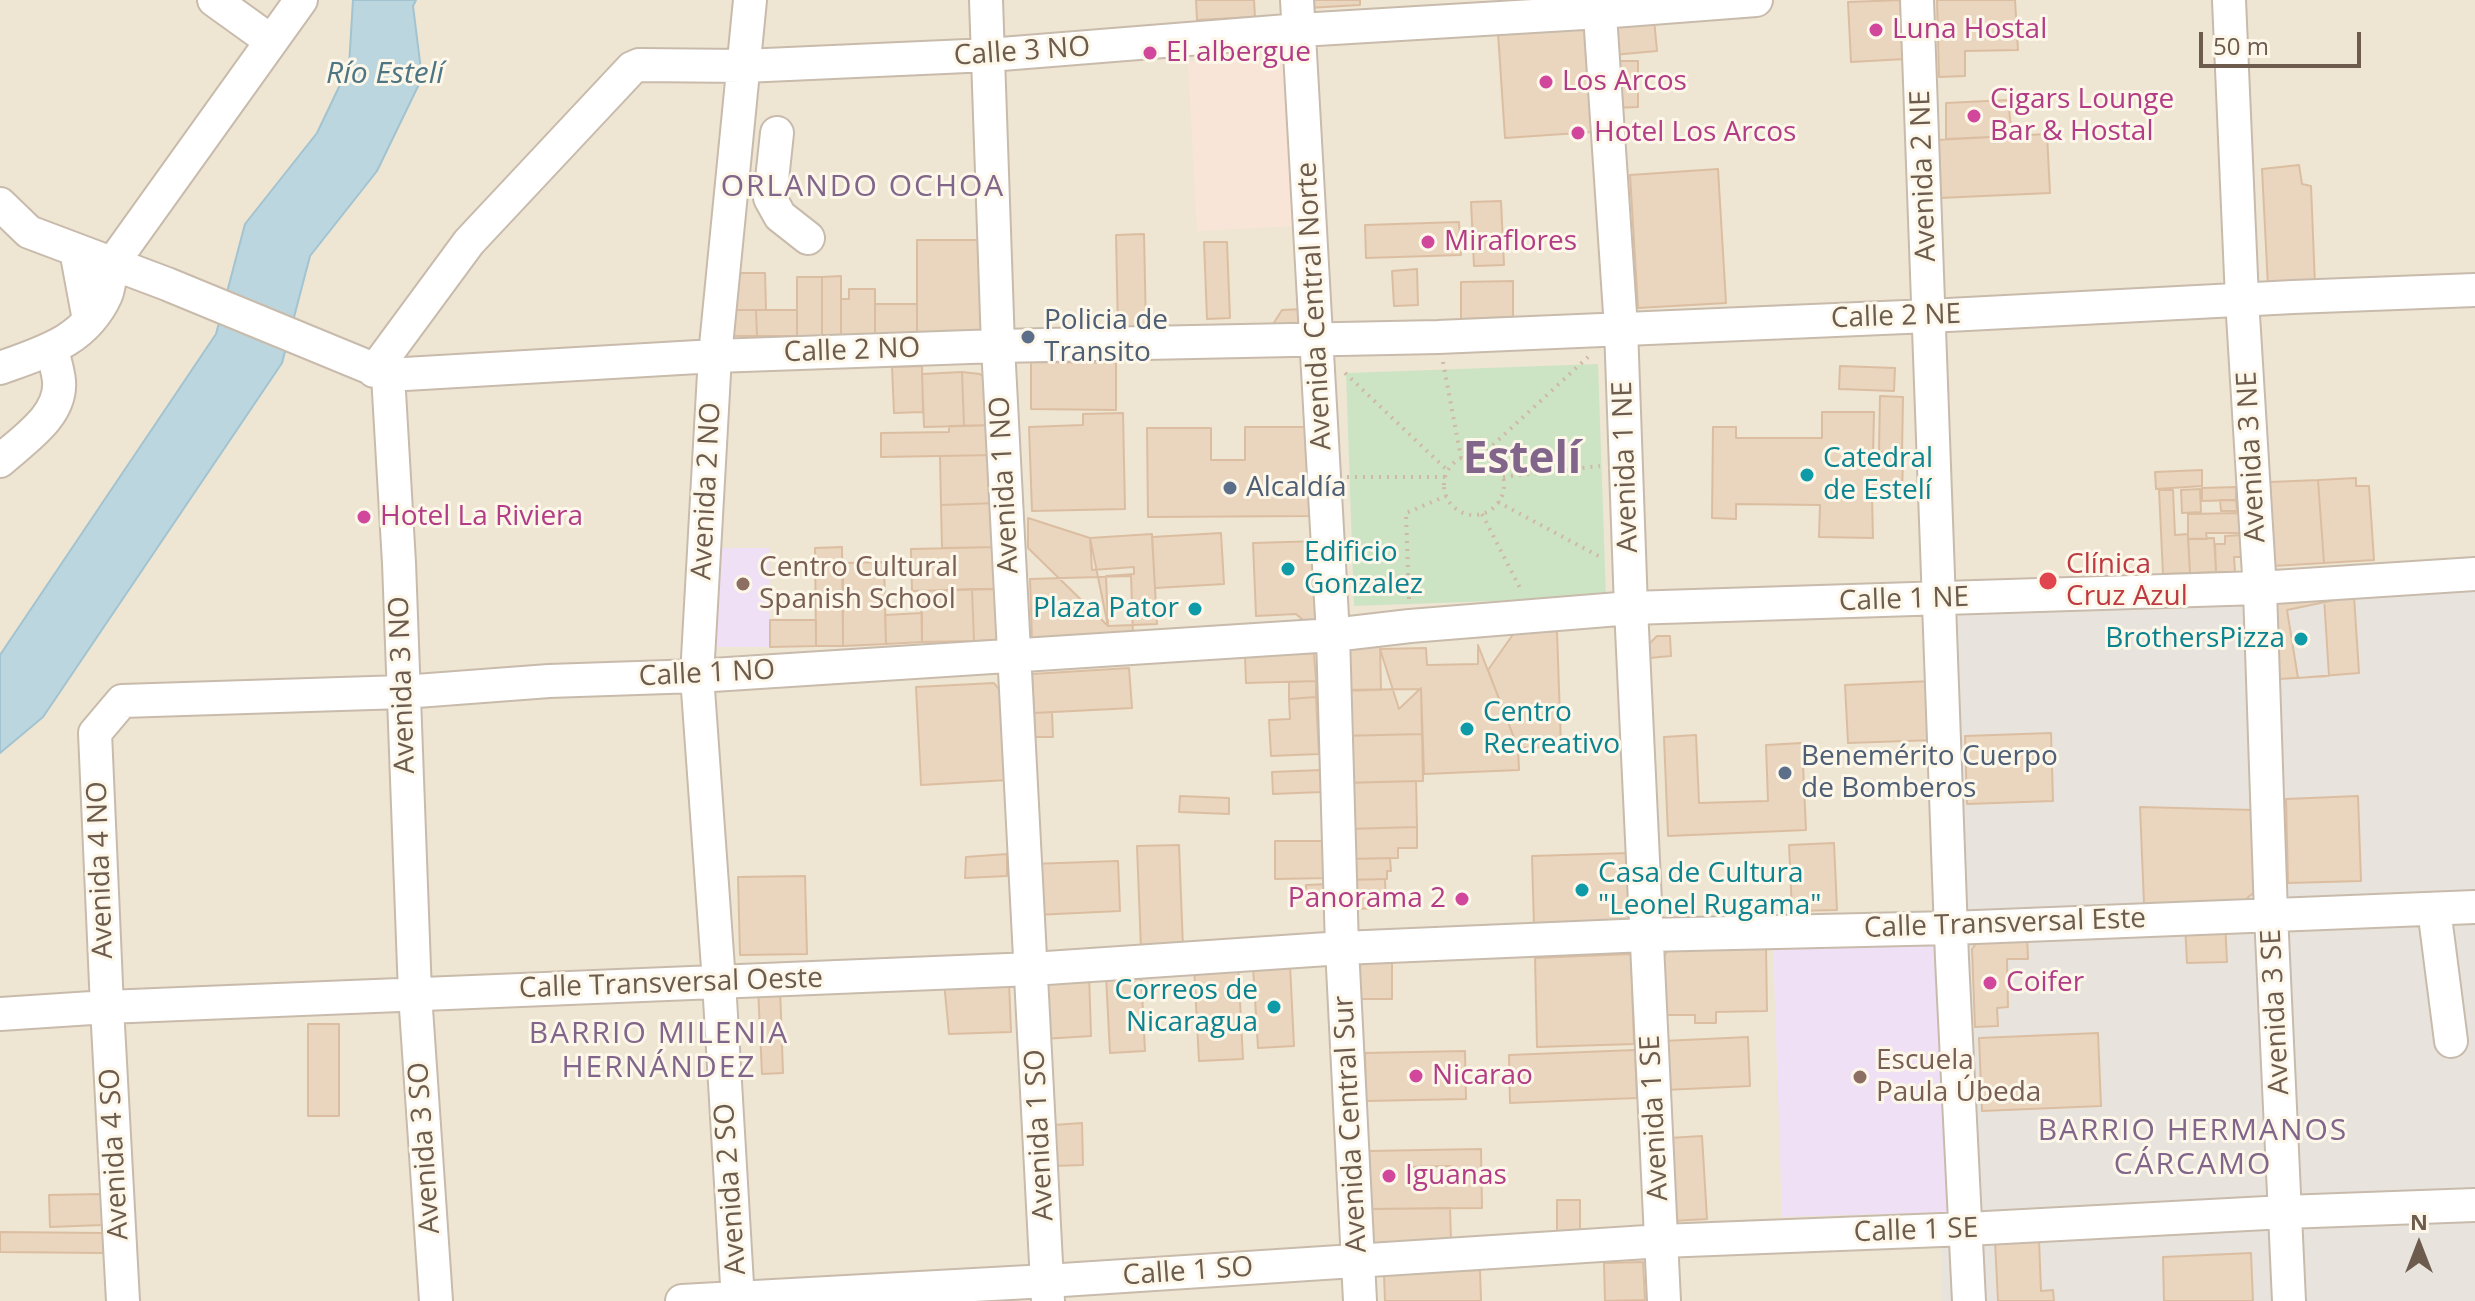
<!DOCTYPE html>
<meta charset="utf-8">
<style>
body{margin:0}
#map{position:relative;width:2475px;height:1301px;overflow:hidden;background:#f9f3e3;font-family:"Open Sans",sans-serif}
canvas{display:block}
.north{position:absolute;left:2379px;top:1205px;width:80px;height:80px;-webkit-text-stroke:6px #fcf7e9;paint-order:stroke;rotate:0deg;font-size:22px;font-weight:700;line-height:32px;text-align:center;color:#6d5c4d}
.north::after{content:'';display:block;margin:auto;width:28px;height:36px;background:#6d5c4d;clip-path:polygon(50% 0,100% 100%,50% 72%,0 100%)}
.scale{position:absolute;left:2199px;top:32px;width:162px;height:36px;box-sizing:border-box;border:4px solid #6d5c4d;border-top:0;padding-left:10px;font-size:24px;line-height:28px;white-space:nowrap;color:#6d5c4d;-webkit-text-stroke:6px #fcf7e9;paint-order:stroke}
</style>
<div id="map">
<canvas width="2475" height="1301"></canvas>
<div class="north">N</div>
<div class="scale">50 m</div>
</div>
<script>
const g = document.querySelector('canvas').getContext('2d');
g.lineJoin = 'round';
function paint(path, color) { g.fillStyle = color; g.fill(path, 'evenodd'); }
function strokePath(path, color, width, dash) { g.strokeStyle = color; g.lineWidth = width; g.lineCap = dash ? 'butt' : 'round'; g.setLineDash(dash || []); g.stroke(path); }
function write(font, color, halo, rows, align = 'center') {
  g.font = font + ' "Open Sans",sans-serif'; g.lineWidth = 6; g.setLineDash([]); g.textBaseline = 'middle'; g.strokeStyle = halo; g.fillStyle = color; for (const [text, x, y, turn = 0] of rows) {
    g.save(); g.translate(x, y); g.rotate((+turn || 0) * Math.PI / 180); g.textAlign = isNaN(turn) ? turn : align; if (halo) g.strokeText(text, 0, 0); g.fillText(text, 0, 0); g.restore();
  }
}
paint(new Path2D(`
 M0 0H2475V1301H0Z`), '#efe5d3');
paint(new Path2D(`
 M1287 57 1296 226 1197 231 1188 62Z`), '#f8e5d8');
paint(new Path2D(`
 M2475 572V1301H1942L1939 600Z`), '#e8e4dd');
paint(new Path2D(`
 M715 548H769L770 647H716Z
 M1939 938 1948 1212 1782 1217 1773 943Z`), '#f0e0f5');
paint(new Path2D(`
 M1598 364 1606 597 1354 606 1346 373Z`), '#cde4c4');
const water = new Path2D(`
 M353 0H416L413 6 422 78 377 171 310 256 282 363 43 717 0 753V655L216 334 245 224 317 133 349 66Z`);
paint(water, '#bbd6df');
strokePath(water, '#a2c3d0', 2);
const building = new Path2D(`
 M1196 0H1254L1255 17 1197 20Z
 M1308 0H1360V5L1308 8Z
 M1902 0 1905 59 1851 62 1848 2Z
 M1937 0H2015L2018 50 1965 51V76L1939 77Z
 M1654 19 1657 51 1613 55 1610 24Z
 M1586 27 1593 132 1505 138 1498 33Z
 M1611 61H1638V107L1612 108Z
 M2008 100 2012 136 1946 139V103Z
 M2047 134 2050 193 1939 198 1936 140Z
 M2299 165 2302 184 2311 186 2315 285 2268 287 2262 169Z
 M1718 169 1726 303 1638 308 1630 175Z
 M1501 201 1504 265 1474 266 1471 202Z
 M1459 222 1461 255 1366 258 1365 225Z
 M1144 234 1146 329 1118 330 1116 235Z
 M917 240H987V335H917Z
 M1204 242H1227L1230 318 1207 319Z
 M1417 269 1418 305 1394 306 1392 271Z
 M731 273H765L766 310H731Z
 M841 276V336H822V277Z
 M797 277H822V336H797Z
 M1513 281V317L1461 319V282Z
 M849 289H875V335L841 336V299H849Z
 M875 304H917V335H875Z
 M1304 309 1300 326 1268 332 1282 310Z
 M731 310H756L757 336H731Z
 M756 310H797V336H757Z
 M1031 362 1116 363V410L1031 409Z
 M922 366 923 412 894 413 892 367Z
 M1840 366 1895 368 1894 391 1839 389Z
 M962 372 964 426 924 427 922 374Z
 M962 372 980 374 988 381 995 425 964 426Z
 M1880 396 1903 397 1902 453 1879 452Z
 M1822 412H1874L1873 456H1903L1902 495H1872L1873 538 1819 537 1820 505 1736 504V519L1712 518 1713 427H1736V438H1822Z
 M1123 413 1125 509 1032 511 1029 427 1083 425V414Z
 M995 425 996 455 881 457V433L949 432V426Z
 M1245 427H1312V516L1148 517 1147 428H1211V460H1245Z
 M996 455 997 503 941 505 940 456Z
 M2202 470V486L2156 489 2155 472Z
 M2356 478V486H2369L2374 560 2324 563 2318 480Z
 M2318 480 2324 563 2273 566 2266 489 2270 482Z
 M2236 487V500L2202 501V488Z
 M2200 489 2201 512 2182 513 2181 490Z
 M2159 490H2173L2175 535 2188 534 2190 573 2163 574Z
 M2220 500H2236L2237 511H2221Z
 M997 503 998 547 942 548 941 505Z
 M2240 513 2241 533H2206L2207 539H2188V514Z
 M1028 518 1090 538 1108 626 1028 548Z
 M1221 533 1224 584 1155 588 1152 537Z
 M1152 534 1157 624 1108 626 1106 576 1134 574V567L1092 570 1090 538Z
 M2243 535V557H2234L2235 572H2216L2215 544H2225V536Z
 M2214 538 2216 572 2190 573 2188 539Z
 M1321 541 1326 621H1304L1296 614 1256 616 1253 543Z
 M842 547 843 646H816L815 548Z
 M998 547 999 589 912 591 911 549Z
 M884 562 886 644 843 646V563Z
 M1131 576 1133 635 1032 639 1030 579Z
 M972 589H999L1002 640 974 641Z
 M972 589 974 641 922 642 921 591Z
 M2354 596 2359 673 2298 678 2287 610Z
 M2324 598 2329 676 2279 679 2274 601Z
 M922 613V642L886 644 885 615Z
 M770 620H816V646L770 647Z
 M1557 631 1561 747 1518 748 1488 670 1514 633Z
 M1657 636H1670L1671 656 1649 658 1648 645Z
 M1380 643 1381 690 1331 691 1330 644Z
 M1478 645 1518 748 1519 770 1424 774 1421 688 1399 709 1380 649 1426 648 1427 665 1478 664Z
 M1314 653 1316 681 1246 683 1245 656Z
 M1129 668 1132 708 1034 713 1032 674Z
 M1316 681V697L1289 699V682Z
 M1932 681 1935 740 1848 743 1845 685Z
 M994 683 1002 693 1008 780 921 785 916 687Z
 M1421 689 1422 734 1340 736 1339 690Z
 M1316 697 1319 754 1271 756 1269 720 1290 719 1289 699Z
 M1052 712 1053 737H1035L1034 713Z
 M2051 733 2053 801 1967 804 1965 736Z
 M1422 734 1423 781 1337 783 1336 736Z
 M1696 735 1699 803 1768 801 1766 745 1802 743 1806 830 1668 836 1664 737Z
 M1321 770 1322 792 1273 794 1272 772Z
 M1416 781 1417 827 1346 829 1344 783Z
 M1180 796 1229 798V814L1179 812Z
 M2358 796 2361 881 2288 883 2286 799Z
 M2140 807 2255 810 2258 889 2245 900 2144 904Z
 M1417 827V848H1398V858L1349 859 1348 829Z
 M1275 841H1330V878L1275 879Z
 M1834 843 1837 910 1792 911 1789 845Z
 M1179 845 1183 948 1141 949 1137 846Z
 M1630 853 1631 925 1534 927 1532 856Z
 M1007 854V876L965 878 966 857Z
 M1390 858 1391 871H1387V879L1346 880V859Z
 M1118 861 1120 911 1035 915 1031 864Z
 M805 876 807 954 740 955 738 877Z
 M1385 879 1386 908 1347 909 1346 880Z
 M1328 884 1329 896 1306 897V885Z
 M2225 921 2227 962 2187 963 2185 923Z
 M2027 935 2028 959H2007L2008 1007 1997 1008 1998 1026 1975 1027 1972 949 1981 937Z
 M1766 945 1767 1011 1716 1012V1023H1695V1015H1664L1662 959 1670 947Z
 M1631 954 1634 1044 1537 1047 1535 958Z
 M1392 959V999H1359L1358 967 1366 960Z
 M1238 964 1243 1059 1199 1061 1194 966Z
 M1290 965 1294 1046 1258 1048 1253 967Z
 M1089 973 1091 1036 1043 1039 1040 975Z
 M1141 974 1145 1051 1110 1053 1106 976Z
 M944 982H1009L1011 1032 949 1034Z
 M780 987 783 1073 762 1074 758 988Z
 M308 1024H339V1116H308Z
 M2098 1033 2101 1106 1982 1111 1979 1038Z
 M1748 1037 1750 1086 1665 1090 1663 1041Z
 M1635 1050 1637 1098 1510 1103 1509 1055Z
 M1465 1051 1466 1099 1366 1101 1365 1053Z
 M1082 1123 1083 1165 1054 1166 1053 1125Z
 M1702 1136 1707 1219 1673 1221 1669 1138Z
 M1481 1149 1482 1208 1370 1209 1369 1151ZM1451 1166 1452 1185 1409 1186V1167Z
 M102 1194 103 1225 50 1227 49 1195Z
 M1557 1200H1580V1233L1557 1234Z
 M1450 1208 1451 1240 1375 1244 1371 1239 1370 1209Z
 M0 1232 103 1233V1253L0 1252Z
 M2039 1239 2041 1291 2053 1290 2054 1301H1998L1995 1241Z
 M2251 1253 2253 1301H2164L2163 1257Z
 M1643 1262 1645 1300 1605 1301 1604 1263Z
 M1480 1270 1481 1301H1385L1384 1274Z`);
paint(building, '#ead5be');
strokePath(building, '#dbbea1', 2);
const minor = new Path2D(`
 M214 0 271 41
 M986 0 998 346 1048 1301
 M1297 0 1333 635 1342 948 1360 1301
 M1599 0 1621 328 1631 608 1664 1301
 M1917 0 1952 959 1969 1301
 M2229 0 2242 299 2260 591 2271 914 2289 1301
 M777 133 770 198 780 216 808 238
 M0 204 29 232 167 284 388 375 715 356 998 346 1438 337 1929 316 2293 297 2475 290
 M76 250 89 320
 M0 368C44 352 85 341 106 295 110 286 110 273 112 264L301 0
 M374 371 469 242 632 68 639 65 744 66 989 55 1300 30 1600 12 1756 0
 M388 375 399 563 415 994 436 1301
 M0 461C23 440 62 416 59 381 58 370 54 359 52 349
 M2434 909 2451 1041
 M0 1014 107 1007 1032 969 1342 948 1646 935 1951 928 2475 907
 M123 1301 107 1007 95 733 122 701 403 692 549 681 697 676 1333 635 1410 626 1631 608 2259 588 2475 574
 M682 1301 1047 1281 1662 1241 1967 1229 2285 1212 2475 1205
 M738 1301 719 982 697 676 715 356 750 0`);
strokePath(minor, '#c8bbac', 36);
strokePath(new Path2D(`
 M1443 362 1461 458
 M1345 373 1448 471
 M1444 485a30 30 0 1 1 60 0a30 30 0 1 1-60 0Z
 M1481 456 1588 357
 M1347 477H1445
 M1503 477 1600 466
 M1498 502 1602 558
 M1482 514 1521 590
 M1409 599 1406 513 1446 496`), '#cfb9a2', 4, [2, 6]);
strokePath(minor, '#fff', 32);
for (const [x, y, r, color] of [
 [1876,30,8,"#d1479c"],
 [1150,53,8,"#d1479c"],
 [1546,82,8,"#d1479c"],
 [1974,116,8,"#d1479c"],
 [1578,133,8,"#d1479c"],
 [1428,242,8,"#d1479c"],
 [1028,337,8,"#5c6f8a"],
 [1807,475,8,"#0f9aa8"],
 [1230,488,8,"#5c6f8a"],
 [364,517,8,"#d1479c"],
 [1288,569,8,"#0f9aa8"],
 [2048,581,10,"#e0444e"],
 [743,584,8,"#8d6e63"],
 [1195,609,8,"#0f9aa8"],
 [2301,639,8,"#0f9aa8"],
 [1467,729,8,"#0f9aa8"],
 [1785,773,8,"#5c6f8a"],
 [1582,890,8,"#0f9aa8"],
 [1462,899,8,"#d1479c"],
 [1990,983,8,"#d1479c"],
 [1274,1007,8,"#0f9aa8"],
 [1416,1076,8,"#d1479c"],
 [1860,1077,8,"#8d6e63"],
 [1389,1176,8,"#d1479c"]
]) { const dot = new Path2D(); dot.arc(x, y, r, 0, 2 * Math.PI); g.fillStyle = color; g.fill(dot); strokePath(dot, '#fcf7e9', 3); }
write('28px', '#b23c85', '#fcf7e9', [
 ["Luna Hostal",1892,30],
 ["El albergue",1166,53],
 ["Los Arcos",1562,82],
 ["Cigars Lounge",1990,100],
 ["Bar & Hostal",1990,132],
 ["Hotel Los Arcos",1594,133],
 ["Miraflores",1444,242],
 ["Hotel La Riviera",380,517],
 ["Panorama 2",1446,899,"right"],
 ["Coifer",2006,983],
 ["Nicarao",1432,1076],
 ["Iguanas",1405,1176]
], 'left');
write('28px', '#6d5c4d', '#fcf7e9', [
 ["Calle 3 NO",1022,52,-4],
 ["Avenida 2 NE",1924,176,-92],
 ["Avenida Central Norte",1315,306,-93],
 ["Calle 2 NE",1896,317,-2],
 ["Calle 2 NO",852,351,-2],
 ["Avenida 3 NE",2252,457,-93],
 ["Avenida 1 NE",1626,467,-92],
 ["Avenida 1 NO",1005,485,-93],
 ["Avenida 2 NO",707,491,-87],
 ["Calle 1 NE",1904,600,-2],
 ["Calle 1 NO",707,674,-3],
 ["Avenida 3 NO",403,685,-92],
 ["Avenida 4 NO",101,870,-92],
 ["Calle Transversal Este",2005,924,-2],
 ["Calle Transversal Oeste",671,984,-2],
 ["Avenida 3 SE",2276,1012,-93],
 ["Avenida 1 SE",1655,1118,-93],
 ["Avenida Central Sur",1351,1124,-93],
 ["Avenida 1 SO",1040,1135,-93],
 ["Avenida 3 SO",425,1148,-94],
 ["Avenida 4 SO",115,1154,-93],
 ["Avenida 2 SO",731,1189,-94],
 ["Calle 1 SE",1916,1231,-2],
 ["Calle 1 SO",1188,1272,-4]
]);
write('28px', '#4e5e75', '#fcf7e9', [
 ["Policia de",1044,321],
 ["Transito",1044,353],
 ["Alcaldía",1246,488],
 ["Benemérito Cuerpo",1801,757],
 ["de Bomberos",1801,789]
], 'left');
write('28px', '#0d838f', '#fcf7e9', [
 ["Catedral",1823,459],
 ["de Estelí",1823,491],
 ["Edificio",1304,553],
 ["Gonzalez",1304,585],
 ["Plaza Pator",1179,609,"right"],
 ["BrothersPizza",2285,639,"right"],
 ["Centro",1483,713],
 ["Recreativo",1483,745],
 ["Casa de Cultura",1598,874],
 ["\"Leonel Rugama\"",1598,906],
 ["Correos de",1258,991,"right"],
 ["Nicaragua",1258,1023,"right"]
], 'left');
write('28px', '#be3a42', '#fcf7e9', [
 ["Clínica",2066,565],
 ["Cruz Azul",2066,597]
], 'left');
write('28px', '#785e54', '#fcf7e9', [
 ["Centro Cultural",759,568],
 ["Spanish School",759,600],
 ["Escuela",1876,1061],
 ["Paula Úbeda",1876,1093]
], 'left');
write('italic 30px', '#4d7584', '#fcf7e9', [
 ["Río Estelí",385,74]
]);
g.letterSpacing = '2px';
write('30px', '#81658a', '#fcf7e9', [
 ["ORLANDO OCHOA",863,187],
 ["BARRIO MILENIA",659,1034],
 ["HERNÁNDEZ",659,1068],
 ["BARRIO HERMANOS",2193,1131],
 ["CÁRCAMO",2193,1165]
]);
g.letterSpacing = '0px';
write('bold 44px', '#81658a', '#fcf7e9', [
 ["Estelí",1522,460]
]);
</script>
